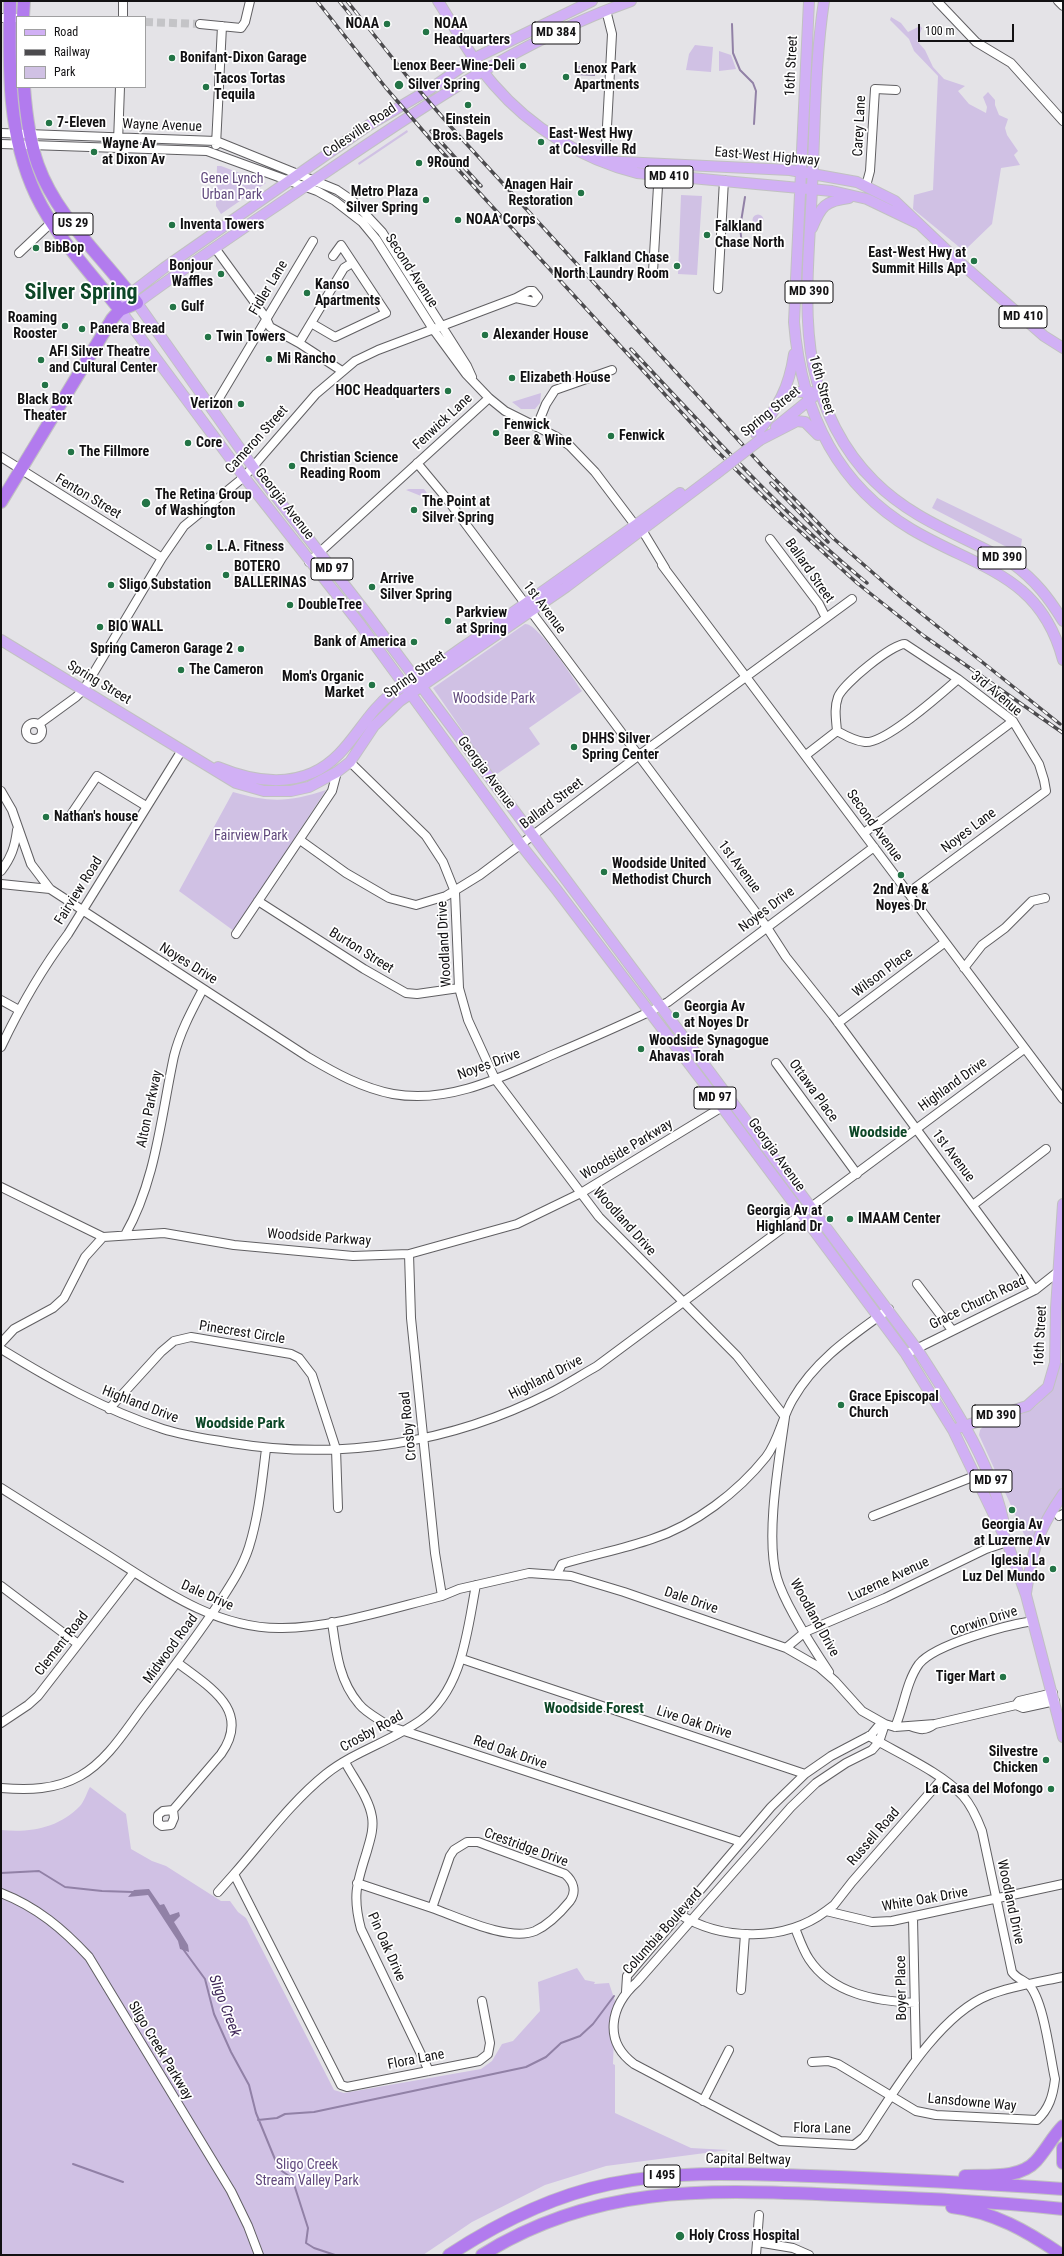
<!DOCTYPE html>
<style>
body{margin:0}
#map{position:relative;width:1064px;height:2256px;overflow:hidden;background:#e4e3e7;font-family:"Roboto Condensed",sans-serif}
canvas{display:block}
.frame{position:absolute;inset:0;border:2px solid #121113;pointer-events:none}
.legend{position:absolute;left:16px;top:16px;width:130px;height:72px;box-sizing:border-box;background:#fff;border:1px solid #a0a0a1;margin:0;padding:5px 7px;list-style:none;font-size:12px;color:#121113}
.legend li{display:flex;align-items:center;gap:8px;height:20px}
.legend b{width:20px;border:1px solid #a0a0a1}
.scale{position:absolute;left:918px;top:24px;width:96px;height:18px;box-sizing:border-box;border:2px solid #121113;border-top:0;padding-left:5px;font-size:12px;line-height:14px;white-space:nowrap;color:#121113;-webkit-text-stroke:3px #fff;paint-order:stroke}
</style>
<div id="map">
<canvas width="1064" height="2256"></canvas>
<div class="frame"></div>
<ul class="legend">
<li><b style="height:5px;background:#d1b0f5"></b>Road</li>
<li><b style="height:5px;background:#4c4b4e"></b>Railway</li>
<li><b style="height:11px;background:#d0c1e4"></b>Park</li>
</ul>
<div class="scale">100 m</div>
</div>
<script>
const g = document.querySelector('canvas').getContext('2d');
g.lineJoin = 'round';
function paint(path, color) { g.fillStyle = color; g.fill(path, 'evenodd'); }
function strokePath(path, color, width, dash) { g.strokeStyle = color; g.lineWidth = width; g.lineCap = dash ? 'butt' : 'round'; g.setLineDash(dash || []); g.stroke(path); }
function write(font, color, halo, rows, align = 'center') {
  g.font = font + ' "Roboto Condensed",sans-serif'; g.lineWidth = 3.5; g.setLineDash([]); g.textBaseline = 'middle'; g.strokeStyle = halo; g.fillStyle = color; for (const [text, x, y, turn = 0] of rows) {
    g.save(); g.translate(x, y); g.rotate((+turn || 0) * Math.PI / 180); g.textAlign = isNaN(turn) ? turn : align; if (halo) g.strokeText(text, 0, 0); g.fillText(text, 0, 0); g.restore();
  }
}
paint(new Path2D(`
 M891 17 901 23 908 32 920 26 922 28 917 41 925 50 933 67 944 79 965 86 958 91 969 104 986 113 987 107 983 97 988 92 995 100V105L999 115 1008 119 1005 128 1007 135 1018 151 1014 155 1020 165 1001 168 992 224 964 251 913 209 914 195 933 190 938 76 914 51 909 39 890 20Z
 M695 45 713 47 711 72 686 70 689 54Z
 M719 51 731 55 736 69 719 71Z
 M407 130 408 132 359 165 358 163Z
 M217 166H221L266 183 221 214 216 206Z
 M681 195 702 196 697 275 678 274Z
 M752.5 220a5.5 5.5 0 1 1 11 0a5.5 5.5 0 1 1-11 0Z
 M541 393 540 403 535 409H521L512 402Z
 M409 489H424L429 496 426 498 406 490Z
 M937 498 1022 539 1020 554 932 508Z
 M525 624C538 623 573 678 582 691L529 728 540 744 494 776 433 688Z
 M326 790 234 931 179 891 233 792C270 803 290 802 326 790Z
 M1059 1363H1063V1489L1033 1540 1028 1543 979 1435 980 1430C985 1423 993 1422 1002 1420 1040 1411 1048 1400 1059 1363Z
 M90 1787 126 1814 131 1849 152 1861 166 1866 221 1901H230L238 1912 246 1918 334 2090 344 2093 481 2069 492 2061 502 2044 513 2041 540 2011 538 1982 577 1968 585 1980 595 1982 594 1984 609 1983 615 2001 613 2064 615 2065V2113L691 2148 728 2150 606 2166 545 2185 472 2222 423 2255H1V1830C30 1833 59 1828 80 1806 84 1802 87 1792 90 1787Z`), '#d0c1e4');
paint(new Path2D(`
 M583 63 595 64V76L576 75V66H583Z
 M149 1889 160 1905 164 1904 170 1915 179 1912 180 1916 174 1922 188 1945 189 1952 180 1949 178 1941 148 1895 128 1897 134 1890Z`), '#9181a6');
strokePath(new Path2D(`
 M732 24 733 53 740 70 753 83 756 91 754 124
 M742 244 740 228 745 197
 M1 1873 39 1871 65 1887 102 1891 133 1892
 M183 1949 205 1979 214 2014 231 2052 249 2085 256 2113 279 2169 292 2178 308 2228 306 2243 314 2248 335 2255
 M258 2120 277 2118 285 2114 314 2112 526 2067 546 2057 561 2043 580 2036 593 2024 614 1996
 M73 2164 123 2182`), '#9181a6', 2);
strokePath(new Path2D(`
 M145 22 200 24`), '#c4c4c7', 8, [8, 4]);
const minor = new Path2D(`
 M937 1 976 42 1011 63 1063 121
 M1058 1 1063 6
 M123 17V1
 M1 18H17
 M200 24 241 28 245 22 250 1
 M1 133 216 141 337 190 353 201 382 232 467 366 472 377
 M118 142 120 87
 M1 144 207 151 317 191 335 201 362 222 376 239 433 329 466 374 489 398 505 411 557 437 570 446 595 472 635 525 642 530 665 568
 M216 145 222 26
 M601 161 606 145 612 34 606 10
 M866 186 870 171 875 89 896 90
 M215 248 266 318 270 327 299 343 342 371
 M19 253 52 222
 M653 272 659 169
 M718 289 724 180
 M311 323 335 337 386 313 341 245 333 256
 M299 343 344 268 352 263
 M212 410 313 241
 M537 426 546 404 555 390 612 370
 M1 457 162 558
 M417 463 447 499 766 926 786 957 833 1016 1035 1290
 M770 539 819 604 826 618
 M309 562 489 398
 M662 565 1063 1099
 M26 731a8 8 0 1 1 16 0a8 8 0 1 1-16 0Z
 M39 724 76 697 84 689 162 558 184 526 244 477 316 394 355 361 378 350 516 298 529 291H533L538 297 534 302 516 298
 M837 731C836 719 834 708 838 697 843 684 892 644 905 644L958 679 1013 721 1039 764 1044 780 1046 791 908 893
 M806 755 837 731C846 736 855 741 865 742 885 744 942 693 958 679
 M350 762 426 836 443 862 455 892 459 988 468 1020 495 1079 599 1217 737 1356 785 1417C779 1460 765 1538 777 1578 785 1605 813 1648 829 1672
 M1 791 12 810 31 864 50 889 308 1057C335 1073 362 1088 393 1094 449 1104 502 1077 552 1055 585 1041 617 1027 649 1012L668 1002 874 847
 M70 816 97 776 146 806
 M864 833 1013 721
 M300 840 346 873 389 898 416 905 446 896 480 875 638 756 852 599
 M1 871C11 858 15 847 17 830
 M1 884 50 889
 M258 901 364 969 406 993 417 994 459 988
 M236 934 332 791 337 772
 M964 968 982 945 1005 928 1032 901 1045 898
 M1 1000 19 1010
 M838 1023 944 943
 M1 1047C20 1007 41 970 68 934L182 750
 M776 1063 857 1174
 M1 1187 103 1237 164 1233 234 1245 353 1256 409 1254 517 1224 581 1193 727 1104
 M973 1205 1046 1149
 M125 1235C156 1181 161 1116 174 1056 180 1032 192 1010 203 989
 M409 1254 411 1318 435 1553 442 1596
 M917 1284 952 1330
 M1 1343 14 1329 53 1308 64 1298 85 1257 103 1237
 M1 1349C53 1381 105 1410 163 1429 185 1436 209 1439 232 1443 340 1461 452 1443 550 1393 566 1385 581 1375 597 1366L1024 1049
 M906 1354 1035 1290 1059 1271
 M109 1409 161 1352 174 1341 191 1337 291 1354 299 1358 312 1375 336 1449 338 1508
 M1 1488C37 1511 73 1533 109 1556 161 1589 215 1628 279 1628 329 1629 393 1608 442 1596L459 1589 529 1573 571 1576 624 1592 786 1648 819 1667 835 1681 862 1711 885 1724 895 1727 935 1724 1016 1705 1023 1708 1055 1701
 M873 1516 975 1476
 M1059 1516 1063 1514
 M557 1574 562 1564C592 1555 623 1549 652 1539 695 1525 738 1492 766 1457 779 1440 782 1417 793 1399 816 1359 852 1336 889 1309
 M476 1585C467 1631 463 1689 421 1720 392 1741 355 1751 326 1774 291 1802 263 1841 234 1874L341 2085 347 2087 479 2061 488 2054 490 2043 482 2001
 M1 1586 78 1644
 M332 1622C336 1651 339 1681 359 1704 366 1713 379 1719 389 1726L741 1842
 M786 1648 805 1632 885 1598 986 1549 1007 1542
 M462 1659 805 1774
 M1016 1705 1019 1701 1053 1693
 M1 1723 28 1705 38 1696 134 1572
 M885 1724 879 1742 872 1750 846 1763 816 1783 791 1807 637 1982C610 2006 603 2041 634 2064L780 2141 854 2145 864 2137C894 2092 938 2015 989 1995 1012 1986 1039 1982 1063 1977
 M910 1726C921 1730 925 1731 935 1724
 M895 1727C904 1707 906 1682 919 1664 935 1644 1007 1625 1033 1621
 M345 1762C354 1779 369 1798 372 1817 374 1829 370 1840 367 1851 357 1883 352 1895 361 1929L429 2071
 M1 1788C29 1790 55 1790 80 1776 107 1761 125 1731 143 1707 170 1672 197 1637 221 1600 232 1583 243 1566 249 1547 259 1515 262 1481 266 1449
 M173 1810 163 1811 158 1815V1823L162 1826 171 1825 174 1818 173 1810 221 1754C252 1710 209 1687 178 1663
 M467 1842H478L565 1874C573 1881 577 1891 570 1901 561 1912 548 1925 535 1931 509 1942 458 1917 432 1908L450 1856 454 1850Z
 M357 1883 432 1908
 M218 1892 234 1874
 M1 1893C37 1907 63 1929 89 1957L231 2191 248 2226 259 2255
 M826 1911 834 1905 852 1882 941 1780
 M679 1914C722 1941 785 1942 826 1911L872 1922 892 1921 1063 1884
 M913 1918 916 2058
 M795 1928C799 1938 803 1950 809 1959 832 1994 876 2001 915 2003
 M741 1990 745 1934
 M626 1992 627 1976 771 1807 805 1774 831 1756 871 1735 881 1723
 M812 2062 828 2061 838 2064 916 2111 936 2115 1037 2120C1049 2109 1053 2096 1055 2079 1050 2057 1044 2001 1029 1985 1024 1980 1017 1979 1012 1972L982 1831C977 1818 972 1806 963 1796 941 1772 897 1753 869 1736
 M703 2101 729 2050
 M757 2242 793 2248 809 2255
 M756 2255 759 2215`);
const major = new Path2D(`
 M438 1C456 29 472 60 494 85 531 128 582 159 637 173L832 191 867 199 917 223
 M592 1 475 58 430 89 369 125 164 268 130 294 120 310 244 477 359 623 521 845 556 889 722 1107 906 1354 953 1430 1007 1542 1026 1595 1063 1737
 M631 1C516 42 416 111 316 179 256 220 195 260 137 303L253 467 368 615 917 1349C953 1405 993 1464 1005 1529
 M809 1 794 322C801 409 834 483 911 529 978 569 1040 574 1063 660
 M824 1C815 60 815 127 812 187 810 244 802 309 813 365 822 408 843 451 874 481 915 522 965 536 1013 564 1035 580 1049 598 1063 621
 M601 161 790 170 857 182 895 201 956 259 1044 336 1063 348
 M812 228C821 206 825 201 849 198
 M781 399 796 392H811
 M776 427 813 397
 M756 434C778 408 789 388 794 354
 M760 440 797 421 805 422 818 435
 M1 640 236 783 264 791H291L309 787 337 772 350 762 374 726 400 701 566 587 716 474
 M218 767C247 779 282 786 312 773 349 757 361 717 392 693 399 688 408 684 416 680 432 670 447 658 463 647 536 597 608 545 680 493
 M958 1428 1027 1406 1048 1387 1055 1363 1056 1308 1063 1204
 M1026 1593C1033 1548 1037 1532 1063 1494`);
const highway = new Path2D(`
 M10 1C9 67 7 134 36 195 56 237 91 273 120 310
 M23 17 24 1
 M1 502 112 319 120 310 137 303C104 258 57 218 38 165 29 140 26 113 24 87
 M1063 2148V2163
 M965 2176C988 2175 1020 2179 1036 2161 1046 2150 1053 2136 1063 2126
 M952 2207C994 2212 1027 2231 1062 2255
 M449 2255C498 2223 552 2196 610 2184 676 2170 743 2174 810 2176 894 2179 979 2183 1063 2189
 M482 2255C597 2183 710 2190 839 2195 914 2198 989 2201 1063 2209`);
strokePath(minor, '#605f62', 10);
strokePath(major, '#c1c1c2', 12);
strokePath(highway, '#c1c1c2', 14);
strokePath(minor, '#fff', 8);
strokePath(major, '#d1b0f5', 10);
strokePath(highway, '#b27bee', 12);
const rail = new Path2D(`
 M317 1 386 88 431 140 716 450 782 515 857 583 924 636 1063 733
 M339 1 360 27
 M347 1 406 75 451 127 764 468 833 538 903 599 1060 724
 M431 131 481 186
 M631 349C707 430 781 512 867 583
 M771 483 828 542`);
strokePath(rail, '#4c4b4e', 3.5);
strokePath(rail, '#fff', 2, [6]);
const majorBridge = new Path2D(`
 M716 474 760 440`);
strokePath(majorBridge, '#c1c1c2', 12, []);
strokePath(majorBridge, '#d1b0f5', 10);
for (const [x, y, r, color] of [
 [387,24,4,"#237446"],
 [426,32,4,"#237446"],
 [172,58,4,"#237446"],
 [523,66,4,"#237446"],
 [566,77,4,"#237446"],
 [399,85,5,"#237446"],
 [206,87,4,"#237446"],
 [468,105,4,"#237446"],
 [49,123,4,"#237446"],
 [541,142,4,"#237446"],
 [94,152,4,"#237446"],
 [419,163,4,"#237446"],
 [581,193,4,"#237446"],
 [426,200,4,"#237446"],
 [458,220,4,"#237446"],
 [172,225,4,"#237446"],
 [707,235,4,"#237446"],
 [36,248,4,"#237446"],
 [974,261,4,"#237446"],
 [677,266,4,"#237446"],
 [221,274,4,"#237446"],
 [307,293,4,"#237446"],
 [173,307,4,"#237446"],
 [65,326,4,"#237446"],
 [82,329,4,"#237446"],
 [485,335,4,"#237446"],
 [208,337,4,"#237446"],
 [269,359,4,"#237446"],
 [41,360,4,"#237446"],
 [512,378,4,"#237446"],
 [45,385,4,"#237446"],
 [448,391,4,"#237446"],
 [241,404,4,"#237446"],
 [496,433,4,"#237446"],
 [611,436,4,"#237446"],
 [188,443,4,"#237446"],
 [71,452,4,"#237446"],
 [292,466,4,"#237446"],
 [146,503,5,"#237446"],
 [414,510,4,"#237446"],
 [209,547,4,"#237446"],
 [226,575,4,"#237446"],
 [111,585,4,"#237446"],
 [372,587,4,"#237446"],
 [290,605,4,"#237446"],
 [448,621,4,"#237446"],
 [100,627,4,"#237446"],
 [414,642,4,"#237446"],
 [241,649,4,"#237446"],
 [181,670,4,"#237446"],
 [372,685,4,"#237446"],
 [574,747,4,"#237446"],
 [46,817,4,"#237446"],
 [604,872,4,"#237446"],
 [901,875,4,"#237446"],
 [676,1015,4,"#237446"],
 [641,1049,4,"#237446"],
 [830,1219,4,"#237446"],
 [850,1219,4,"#237446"],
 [841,1405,4,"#237446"],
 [1012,1510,4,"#237446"],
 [1053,1569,4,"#237446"],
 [1003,1677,4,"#237446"],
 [1046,1760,4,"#237446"],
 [1051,1789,4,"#237446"],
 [680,2236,5,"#237446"]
]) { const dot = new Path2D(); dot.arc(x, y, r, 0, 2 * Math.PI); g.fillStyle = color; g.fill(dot); strokePath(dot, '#fff', 1.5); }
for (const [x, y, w] of [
 [556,33,48],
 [669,177,48],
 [73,224,40],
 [809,292,48],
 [1023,317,48],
 [1002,558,48],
 [332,569,42],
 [715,1098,42],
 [996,1416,48],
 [991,1481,42],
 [662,2176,36]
]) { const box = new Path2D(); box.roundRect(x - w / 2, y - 11, w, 22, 3); g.fillStyle = '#fff'; g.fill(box); strokePath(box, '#121113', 1); }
write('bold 13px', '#121113', null, [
 ["MD 384",556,33],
 ["MD 410",669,177],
 ["US 29",73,224],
 ["MD 390",809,292],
 ["MD 410",1023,317],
 ["MD 390",1002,558],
 ["MD 97",332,569],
 ["MD 97",715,1098],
 ["MD 390",996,1416],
 ["MD 97",991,1481],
 ["I 495",662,2176]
]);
write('bold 14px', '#121113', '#fff', [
 ["NOAA",379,24,"right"],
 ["NOAA",434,24],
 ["Headquarters",434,40],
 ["Bonifant-Dixon Garage",180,58],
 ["Lenox Beer-Wine-Deli",515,66,"right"],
 ["Lenox Park",574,69],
 ["Apartments",574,85],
 ["Tacos Tortas",214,79],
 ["Tequila",214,95],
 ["Silver Spring",408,85],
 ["Einstein",468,120,"center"],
 ["Bros. Bagels",468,136,"center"],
 ["7-Eleven",57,123],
 ["East-West Hwy",549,134],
 ["at Colesville Rd",549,150],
 ["Wayne Av",102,144],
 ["at Dixon Av",102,160],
 ["9Round",427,163],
 ["Anagen Hair",573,185,"right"],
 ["Restoration",573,201,"right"],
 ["Metro Plaza",418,192,"right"],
 ["Silver Spring",418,208,"right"],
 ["NOAA Corps",466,220],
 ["Inventa Towers",180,225],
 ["Falkland",715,227],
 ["Chase North",715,243],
 ["BibBop",44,248],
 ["East-West Hwy at",966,253,"right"],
 ["Summit Hills Apt",966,269,"right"],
 ["Falkland Chase",669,258,"right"],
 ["North Laundry Room",669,274,"right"],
 ["Bonjour",213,266,"right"],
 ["Waffles",213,282,"right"],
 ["Kanso",315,285],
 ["Apartments",315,301],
 ["Gulf",181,307],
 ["Roaming",57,318,"right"],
 ["Rooster",57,334,"right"],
 ["Panera Bread",90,329],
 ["Alexander House",493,335],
 ["Twin Towers",216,337],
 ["AFI Silver Theatre",49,352],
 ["and Cultural Center",49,368],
 ["Mi Rancho",277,359],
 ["Elizabeth House",520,378],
 ["HOC Headquarters",440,391,"right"],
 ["Black Box",45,400,"center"],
 ["Theater",45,416,"center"],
 ["Verizon",233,404,"right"],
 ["Fenwick",504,425],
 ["Beer & Wine",504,441],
 ["Fenwick",619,436],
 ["Core",196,443],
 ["The Fillmore",79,452],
 ["Christian Science",300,458],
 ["Reading Room",300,474],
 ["The Retina Group",155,495],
 ["of Washington",155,511],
 ["The Point at",422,502],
 ["Silver Spring",422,518],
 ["L.A. Fitness",217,547],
 ["BOTERO",234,567],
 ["BALLERINAS",234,583],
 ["Arrive",380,579],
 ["Silver Spring",380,595],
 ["Sligo Substation",119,585],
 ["DoubleTree",298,605],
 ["Parkview",456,613],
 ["at Spring",456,629],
 ["BIO WALL",108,627],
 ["Bank of America",406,642,"right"],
 ["Spring Cameron Garage 2",233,649,"right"],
 ["The Cameron",189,670],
 ["Mom's Organic",364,677,"right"],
 ["Market",364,693,"right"],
 ["DHHS Silver",582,739],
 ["Spring Center",582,755],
 ["Nathan's house",54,817],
 ["Woodside United",612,864],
 ["Methodist Church",612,880],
 ["2nd Ave &",901,890,"center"],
 ["Noyes Dr",901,906,"center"],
 ["Georgia Av",684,1007],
 ["at Noyes Dr",684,1023],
 ["Woodside Synagogue",649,1041],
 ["Ahavas Torah",649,1057],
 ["Georgia Av at",822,1211,"right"],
 ["Highland Dr",822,1227,"right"],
 ["IMAAM Center",858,1219],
 ["Grace Episcopal",849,1397],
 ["Church",849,1413],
 ["Georgia Av",1012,1525,"center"],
 ["at Luzerne Av",1012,1541,"center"],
 ["Iglesia La",1045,1561,"right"],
 ["Luz Del Mundo",1045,1577,"right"],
 ["Tiger Mart",995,1677,"right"],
 ["Silvestre",1038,1752,"right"],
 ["Chicken",1038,1768,"right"],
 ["La Casa del Mofongo",1043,1789,"right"],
 ["Holy Cross Hospital",689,2236]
], 'left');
write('14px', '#121113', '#fff', [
 ["16th Street",792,66,-87],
 ["Wayne Avenue",162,126,2],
 ["Carey Lane",860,126,-87],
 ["Colesville Road",360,131,-34],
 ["East-West Highway",767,157,5],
 ["Second Avenue",411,271,57],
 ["Fidler Lane",269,288,-59],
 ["16th Street",821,385,74],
 ["Spring Street",771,412,-39],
 ["Fenwick Lane",443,422,-43],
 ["Cameron Street",257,440,-48],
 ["Fenton Street",88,497,31],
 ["Georgia Avenue",284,504,52],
 ["Ballard Street",809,571,55],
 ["1st Avenue",544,608,53],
 ["Spring Street",415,675,-35],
 ["Spring Street",99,683,31],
 ["3rd Avenue",996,694,40],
 ["Georgia Avenue",486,773,53],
 ["Ballard Street",552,804,-37],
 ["Second Avenue",874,826,54],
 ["Noyes Lane",969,831,-37],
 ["1st Avenue",739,867,53],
 ["Fairview Road",79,891,-58],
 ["Noyes Drive",767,910,-37],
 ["Woodland Drive",445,944,-93],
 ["Burton Street",361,951,32],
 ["Noyes Drive",188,964,32],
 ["Wilson Place",883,973,-37],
 ["Noyes Drive",489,1065,-20],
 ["Highland Drive",953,1085,-36],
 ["Ottawa Place",813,1091,54],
 ["Alton Parkway",150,1109,-78],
 ["Woodside Parkway",627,1150,-31],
 ["Georgia Avenue",776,1155,54],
 ["1st Avenue",953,1156,53],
 ["Woodland Drive",624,1222,48],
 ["Woodside Parkway",319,1238,4],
 ["Grace Church Road",978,1303,-26],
 ["Pinecrest Circle",242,1333,9],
 ["16th Street",1041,1336,-87],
 ["Highland Drive",546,1378,-27],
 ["Highland Drive",140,1405,21],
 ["Crosby Road",409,1426,-96],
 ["Luzerne Avenue",889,1580,-25],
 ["Dale Drive",207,1596,24],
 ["Dale Drive",691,1601,19],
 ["Woodland Drive",814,1618,61],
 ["Corwin Drive",984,1622,-18],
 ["Clement Road",62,1644,-52],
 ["Midwood Road",171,1649,-54],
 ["Live Oak Drive",694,1723,18],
 ["Crosby Road",372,1732,-29],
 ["Red Oak Drive",510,1753,19],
 ["Russell Road",874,1837,-49],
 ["Crestridge Drive",526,1848,20],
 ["White Oak Drive",925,1900,-10],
 ["Woodland Drive",1010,1902,78],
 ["Columbia Boulevard",663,1932,-48],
 ["Pin Oak Drive",386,1947,66],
 ["Boyer Place",902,1988,-91],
 ["Sligo Creek Parkway",160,2051,59],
 ["Flora Lane",416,2060,-11],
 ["Lansdowne Way",972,2103,5],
 ["Flora Lane",822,2129,1],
 ["Capital Beltway",748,2160,1]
]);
write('14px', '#61497d', '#fff', [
 ["Gene Lynch",232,179],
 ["Urban Park",232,195],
 ["Woodside Park",494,699],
 ["Fairview Park",251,836],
 ["Sligo Creek",307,2165],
 ["Stream Valley Park",307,2181]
]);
write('bold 15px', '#0d4727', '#fff', [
 ["Woodside",878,1133],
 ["Woodside Park",240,1424],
 ["Woodside Forest",594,1709]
]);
write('italic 15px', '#3e2657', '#fff', [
 ["Sligo Creek",224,2006,69]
]);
write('bold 22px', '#0d4727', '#fff', [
 ["Silver Spring",81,293]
]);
</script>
